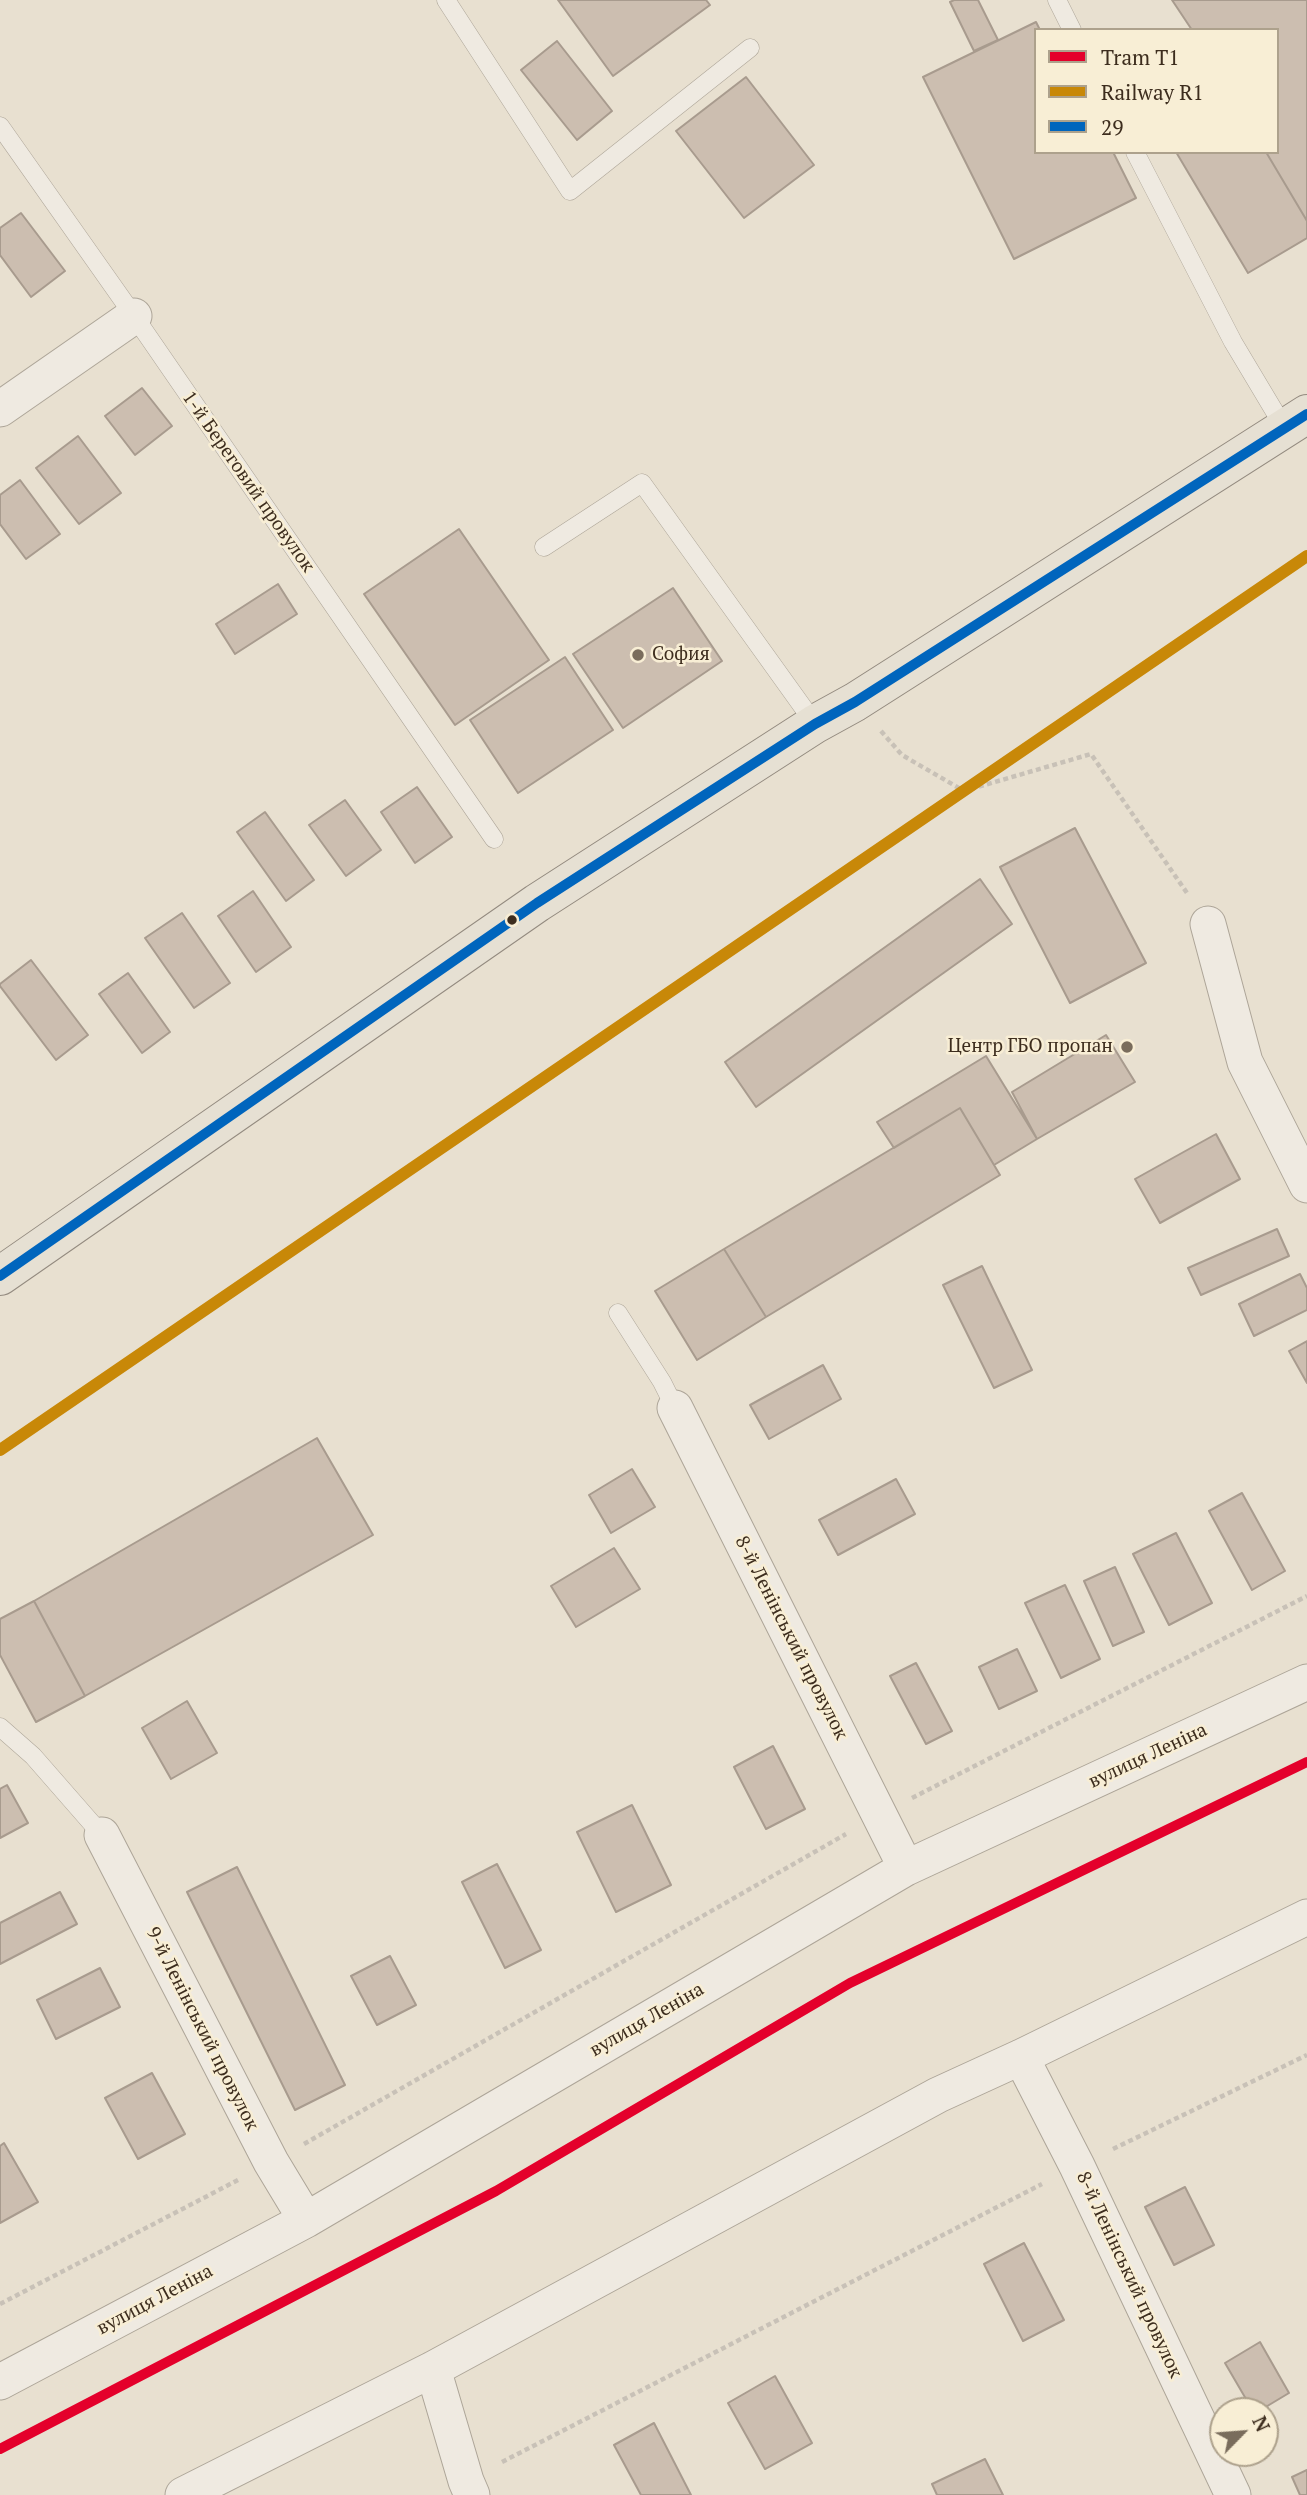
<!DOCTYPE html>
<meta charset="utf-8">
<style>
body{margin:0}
#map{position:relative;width:1307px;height:2495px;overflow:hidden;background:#e8e0d0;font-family:"PT Serif",serif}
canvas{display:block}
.legend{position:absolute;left:1034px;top:28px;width:245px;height:126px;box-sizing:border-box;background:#f8eed5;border:2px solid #ada18c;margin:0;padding:9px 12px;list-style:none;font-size:21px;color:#3d2d1e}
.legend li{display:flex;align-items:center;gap:14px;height:35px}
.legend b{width:35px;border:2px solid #ada18c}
.north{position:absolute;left:1209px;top:2397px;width:70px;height:70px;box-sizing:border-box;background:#f8eed5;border:2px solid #ada18c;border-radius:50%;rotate:65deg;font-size:19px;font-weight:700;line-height:28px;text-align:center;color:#3d2d1e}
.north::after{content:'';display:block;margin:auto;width:24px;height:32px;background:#796c5c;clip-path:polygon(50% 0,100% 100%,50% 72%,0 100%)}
</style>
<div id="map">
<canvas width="1307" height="2495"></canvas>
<ul class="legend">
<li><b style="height:9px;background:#e4002b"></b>Tram T1</li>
<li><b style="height:9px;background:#c88808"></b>Railway R1</li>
<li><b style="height:9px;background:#0065bd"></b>29</li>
</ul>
<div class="north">N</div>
</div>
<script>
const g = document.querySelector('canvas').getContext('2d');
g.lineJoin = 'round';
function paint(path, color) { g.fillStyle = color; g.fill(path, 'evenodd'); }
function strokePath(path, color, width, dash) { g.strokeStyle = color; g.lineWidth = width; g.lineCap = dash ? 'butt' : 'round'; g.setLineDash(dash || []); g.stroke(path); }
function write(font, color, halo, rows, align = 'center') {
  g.font = font + ' "PT Serif",serif'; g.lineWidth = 5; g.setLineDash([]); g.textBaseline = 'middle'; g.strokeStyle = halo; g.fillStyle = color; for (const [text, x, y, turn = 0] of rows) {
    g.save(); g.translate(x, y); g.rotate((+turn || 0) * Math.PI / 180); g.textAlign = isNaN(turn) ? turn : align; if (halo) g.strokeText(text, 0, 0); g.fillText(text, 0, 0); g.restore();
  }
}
const building = new Path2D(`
 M558 0H706L710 5 613 76Z
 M954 0H978L998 40 974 51 950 2Z
 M1172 0H1307V221L1266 152H1277V30H1192Z
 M1036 22 1040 30H1036V152H1113L1136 198 1014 259 923 77Z
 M557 41 612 111 577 140 521 70Z
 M746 77 814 165 744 218 676 131Z
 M1176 152H1266L1307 221V238L1248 273Z
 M21 213 65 271 31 297 0 255V228Z
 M142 388 172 426 135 455 105 416Z
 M78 436 121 493 79 524 36 468Z
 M20 480 60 534 26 559 0 524V495Z
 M459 529 549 660 455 725 364 594Z
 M278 584 297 614 235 654 216 624Z
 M673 588 722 661 623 728 573 654Z
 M565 657 613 730 518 793 470 720Z
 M417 787 452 837 415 863 381 812Z
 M345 800 381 850 346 876 309 825Z
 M265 812 314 880 286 901 237 832Z
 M1075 828 1146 963 1070 1003 1000 867Z
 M980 879 1012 924 756 1107 725 1062Z
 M253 891 291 947 256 972 218 916Z
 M182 913 230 983 194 1008 145 938Z
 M31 960 88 1035 56 1060 0 986V984Z
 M128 973 170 1032 142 1053 99 994Z
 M1106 1035 1135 1082 1037 1139 1012 1092Z
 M986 1056 1037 1139 994 1165 960 1108 894 1148 877 1122Z
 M960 1108 1000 1175 766 1317 724 1249Z
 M1216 1134 1240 1179 1160 1223 1135 1179Z
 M1277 1229 1289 1256 1201 1295 1188 1268Z
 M724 1249 766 1317 697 1360 655 1291Z
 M982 1266 1032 1370 994 1388 943 1285Z
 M1300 1274 1307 1288V1310L1254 1336 1239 1304Z
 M1307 1341V1383L1289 1351Z
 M823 1365 841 1399 769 1439 750 1405Z
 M317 1438 373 1535 85 1696 34 1601Z
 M632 1469 655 1507 611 1533 589 1495Z
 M896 1479 915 1514 838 1555 819 1520Z
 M1242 1493 1285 1571 1252 1590 1209 1511Z
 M1176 1533 1212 1603 1169 1625 1133 1554Z
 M614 1548 640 1589 576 1627 551 1586Z
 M1115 1567 1144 1632 1113 1646 1084 1581Z
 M1065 1585 1100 1659 1061 1678 1025 1603Z
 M34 1601 85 1696 36 1722 0 1655V1619Z
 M1017 1649 1037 1691 999 1709 979 1667Z
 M916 1663 952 1731 926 1744 890 1676Z
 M187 1701 217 1753 171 1779 142 1728Z
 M773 1746 805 1809 766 1829 734 1767Z
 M7 1785 28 1823 0 1838V1789Z
 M632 1805 671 1885 616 1912 577 1832Z
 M497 1864 541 1950 505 1968 462 1882Z
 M237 1867 345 2085 295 2110 187 1892Z
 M60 1892 77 1924 0 1964V1923Z
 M390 1956 416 2005 377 2025 351 1976Z
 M100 1968 120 2007 56 2039 37 2000Z
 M152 2073 185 2134 138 2159 105 2098Z
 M4 2143 38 2202 0 2223V2146Z
 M1185 2187 1214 2245 1174 2265 1145 2207Z
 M1024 2243 1064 2320 1023 2341 984 2264Z
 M1260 2342 1289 2393 1259 2411H1253L1225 2363Z
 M775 2376 812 2443 765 2469 728 2403Z
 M654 2423 691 2495H641L614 2445Z
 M985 2459 1003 2495H937L932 2484Z
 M1307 2470V2495H1300L1292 2477Z`);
paint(building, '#ccbeb0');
strokePath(building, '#a89b8e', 2);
const lane = new Path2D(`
 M446 0 570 191 750 48
 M1057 0 1072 30
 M0 126 134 316 494 839
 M1135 152 1233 342 1285 429
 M544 547 642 483 815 724
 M618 1313 662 1382 675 1408
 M0 1727 33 1756 102 1835`);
const street = new Path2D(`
 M0 409 134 316
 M1208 924 1245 1062 1307 1185
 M675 1408 906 1868
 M102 1835 271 2162 306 2220
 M1021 2057 1077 2166 1233 2495
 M433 2369 466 2481 472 2495
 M0 2382 306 2220 906 1868 1307 1682
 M183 2495 433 2369 938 2095 1021 2057 1307 1917`);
const primary = new Path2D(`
 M0 1276 537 903 815 724 855 702 1307 414`);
strokePath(lane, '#ada598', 19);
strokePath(street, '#ada598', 37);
strokePath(primary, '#938a7f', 40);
strokePath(new Path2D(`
 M881 731 902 755 964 791 1091 754 1187 893
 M912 1798 1307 1596
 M304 2144 846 1834
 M1113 2149 1307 2055
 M0 2304 238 2180
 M502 2462 1042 2184`), '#c8c1b7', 4.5, [5, 3.5]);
strokePath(lane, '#efeae1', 18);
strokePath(street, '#efeae1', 35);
strokePath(primary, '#e6e0d3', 38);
strokePath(new Path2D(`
 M0 1276 537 903 815 724 855 702 1307 414`), '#0065bd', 10);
strokePath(new Path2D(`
 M0 1450 1307 556`), '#c88808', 12);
strokePath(new Path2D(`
 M0 2449 496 2191 850 1983 1307 1762`), '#e4002b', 10);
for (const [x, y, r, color] of [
 [638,655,7,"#796c5c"],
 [512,920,6,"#3d2d1e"],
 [1127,1047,7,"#796c5c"]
]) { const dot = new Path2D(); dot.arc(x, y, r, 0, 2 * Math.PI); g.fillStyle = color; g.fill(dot); strokePath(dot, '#f8eed5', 2.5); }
write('19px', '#3d2d1e', '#f8eed5', [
 ["1-й Береговий провулок",248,482,55],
 ["8-й Ленінський провулок",791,1638,63],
 ["вулиця Леніна",1148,1756,-25],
 ["вулиця Леніна",647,2020,-30],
 ["9-й Ленінський провулок",202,2029,63],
 ["8-й Ленінський провулок",1129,2275,65],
 ["вулиця Леніна",155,2300,-28]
]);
write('19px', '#3d2d1e', '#f8eed5', [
 ["София",652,655],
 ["Центр ГБО пропан",1113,1047,"right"]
], 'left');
</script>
